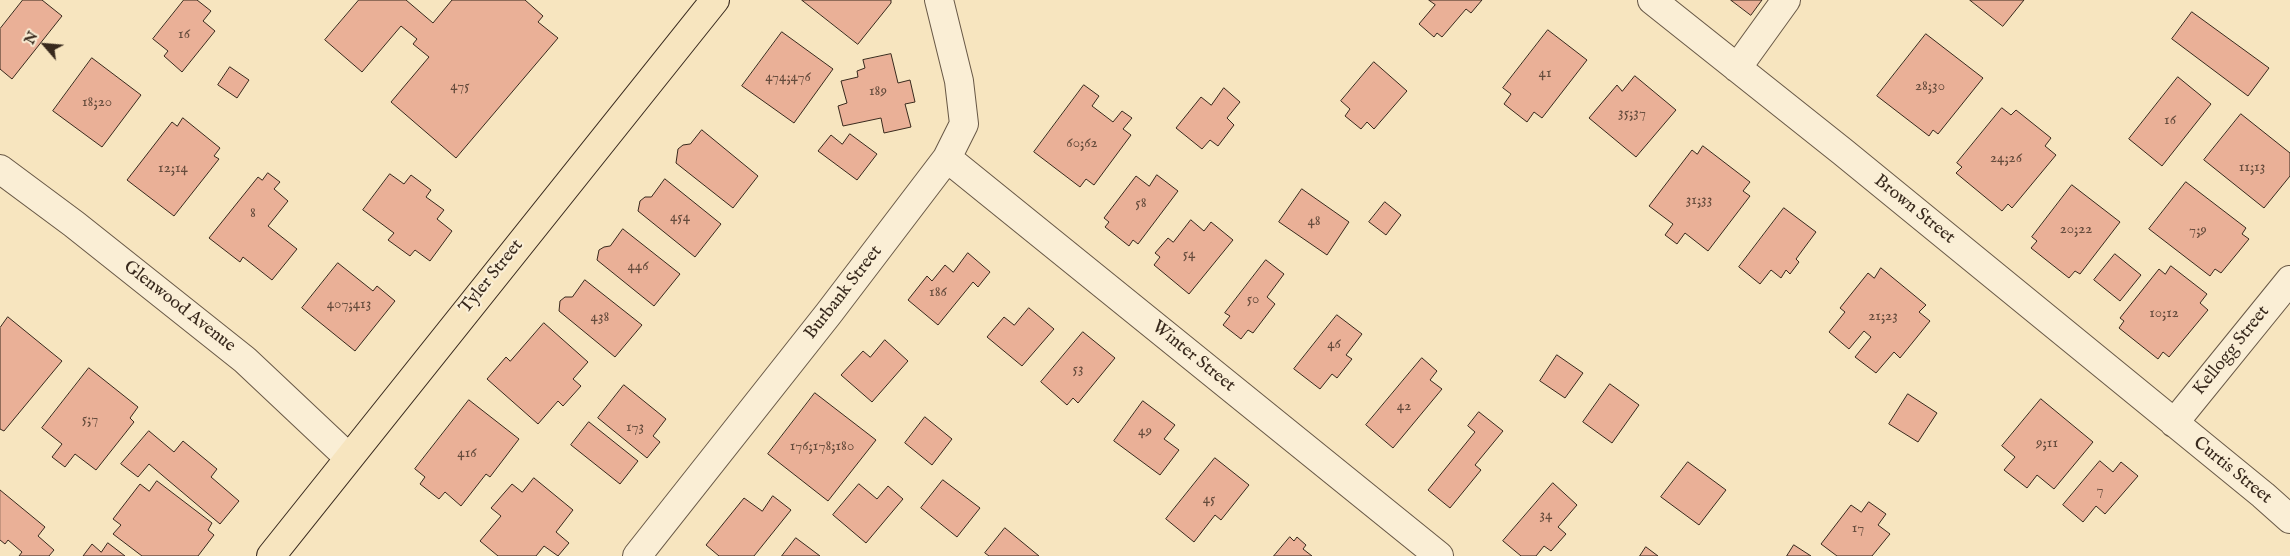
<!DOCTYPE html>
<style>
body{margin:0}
#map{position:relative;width:2290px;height:556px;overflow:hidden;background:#f7e5bf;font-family:"IM FELL English",serif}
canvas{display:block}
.north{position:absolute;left:20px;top:20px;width:50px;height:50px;-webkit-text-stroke:4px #faeed5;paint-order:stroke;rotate:297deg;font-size:14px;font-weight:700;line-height:20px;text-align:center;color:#38291d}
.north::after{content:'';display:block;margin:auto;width:18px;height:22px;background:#38291d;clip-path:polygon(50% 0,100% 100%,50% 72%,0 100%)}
</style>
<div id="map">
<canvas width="2290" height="556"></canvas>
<div class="north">N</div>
</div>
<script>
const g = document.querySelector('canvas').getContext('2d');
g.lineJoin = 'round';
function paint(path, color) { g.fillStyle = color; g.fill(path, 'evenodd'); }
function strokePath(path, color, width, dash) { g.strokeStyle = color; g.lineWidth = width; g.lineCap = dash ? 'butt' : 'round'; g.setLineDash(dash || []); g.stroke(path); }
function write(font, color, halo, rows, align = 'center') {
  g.font = font + ' "IM FELL English",serif'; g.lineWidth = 4.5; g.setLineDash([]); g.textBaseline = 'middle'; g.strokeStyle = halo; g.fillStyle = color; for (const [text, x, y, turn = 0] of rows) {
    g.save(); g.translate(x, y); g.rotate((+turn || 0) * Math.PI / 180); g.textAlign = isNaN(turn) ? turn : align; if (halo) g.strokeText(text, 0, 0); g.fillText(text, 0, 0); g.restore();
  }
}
const building = new Path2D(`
 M23 0H42L62 16 12 79 0 69V29Z
 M184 0H197L211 11 203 21 215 31 182 72 164 56 168 51 153 39Z
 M359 0H406L433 23 452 0H525L543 16 538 22 558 38 456 158 391 102 429 57 413 44 417 39 401 26 362 72 325 40Z
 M802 0H891V3L858 44Z
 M1429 0H1482L1471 13 1466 9 1442 37 1437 33 1434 37 1419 24 1435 5Z
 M1731 0H1762L1751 15Z
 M1970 0H2024L2003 26Z
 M2192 12 2269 68 2248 96 2172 39Z
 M1548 30 1587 60 1542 118 1534 112 1527 122 1504 104 1511 94 1503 88Z
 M782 32 833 69 794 123 742 86Z
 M1926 34 1983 78 1938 134 1933 130 1929 136 1877 96Z
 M891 54 898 83 910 80 915 102 905 104 911 127 884 133 881 118 843 126 838 106 847 103 841 81 858 77 857 71 865 68 863 60Z
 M92 58 141 95 102 147 53 111Z
 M1374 62 1407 91 1374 129 1367 122 1361 129 1345 116 1350 109 1341 101Z
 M230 67 249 80 237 98 218 85Z
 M1635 76 1676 110 1636 157 1589 118 1617 85 1622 91Z
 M2178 77 2211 104 2162 166 2129 139Z
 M1084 85 1099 96 1092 106 1113 122 1122 111 1132 118 1123 129 1131 135 1094 185 1086 179 1080 187 1034 152Z
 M1224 88 1240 102 1227 118 1234 125 1218 146 1210 140 1202 149 1176 128 1201 97 1211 105Z
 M2002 108 2011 115 2016 110 2051 138 2045 146 2056 155 2012 208 2008 204 2002 211 1956 173 1962 167 1957 163Z
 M2241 114 2290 153V176L2264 208 2204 160Z
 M183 118 220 148 214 156 219 159 174 216 127 180 172 122 177 126Z
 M702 130 758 176 733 208 676 163 678 149 683 145 690 144Z
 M850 134 877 154 857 180 818 151 831 135 842 144Z
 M1703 146 1750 182 1743 191 1750 196 1708 251 1685 233 1677 244 1665 235 1673 224 1649 206 1692 150 1697 154Z
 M268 173 280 182 274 189 288 201 268 226 297 249 272 280 243 257 240 262 209 238 258 177 262 180Z
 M390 174 404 184 411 175 431 190 426 197 444 210 437 219 452 231 430 261 415 250 410 256 388 240 394 233 363 210Z
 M1157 175 1178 191 1138 244 1133 240 1129 246 1105 227 1109 222 1104 218 1136 176 1149 186Z
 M665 179 721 224 695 257 638 211 640 201 645 197H651Z
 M2186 182 2246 228 2242 234 2249 239 2221 273 2215 269 2210 276 2149 229Z
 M2072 185 2120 222 2080 274 2075 271 2069 278 2031 248 2037 241 2032 237Z
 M1302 189 1349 222 1327 255 1279 222Z
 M1385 202 1401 215 1386 235 1369 222Z
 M1784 208 1816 232 1796 259 1799 262 1790 274 1786 270 1781 278 1771 270 1760 284 1739 267Z
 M1191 220 1204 231 1211 222 1233 240 1189 294 1154 265 1160 257 1155 253 1168 238 1173 242Z
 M623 229 680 274 654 306 597 260 599 250 604 247 610 246Z
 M968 253 990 272 978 287 973 282 938 325 908 300 927 276 932 281 945 265 953 272Z
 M2115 254 2141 275 2120 301 2094 280Z
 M1266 260 1284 274 1267 297 1275 304 1253 333 1248 330 1241 339 1223 325 1230 316 1225 313Z
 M338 263 373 291 377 286 395 301 355 351 302 308Z
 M2171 266 2207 294 2200 303 2208 310 2169 357 2163 352 2158 359 2119 328 2124 321 2120 318 2159 269 2165 274Z
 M1881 268 1926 305 1919 312 1930 321 1900 358 1894 352 1876 373 1855 357 1871 337 1864 331 1849 349 1829 332 1845 312 1840 308 1868 273 1874 278Z
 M585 280 642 325 615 357 559 311 560 301 565 297H572Z
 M1029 308 1054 329 1022 366 987 337 1004 317 1014 325Z
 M1337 315 1362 334 1346 355 1352 359 1337 378 1332 374 1320 389 1294 369Z
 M8 317 62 361 4 431 0 429V328Z
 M544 323 588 362 573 379 581 386 563 406 558 401 538 424 487 379 506 357 510 361Z
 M1083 332 1115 358 1078 403 1073 398 1067 405 1041 382Z
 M885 340 908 361 872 402 841 375 863 351 870 357Z
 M1557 355 1583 373 1565 398 1540 381Z
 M1422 358 1437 371 1430 380 1442 389 1393 448 1366 425Z
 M89 368 138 407 130 418 134 422 96 470 75 454 65 467 52 457 62 444 42 428Z
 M1610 384 1639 405 1612 443 1583 422Z
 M624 385 666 419 653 436 660 442 647 458 598 418Z
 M815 393 876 440 828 501 768 454Z
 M1908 394 1937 413 1918 442 1889 424Z
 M2041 399 2093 442 2054 489 2037 475 2027 488 2004 470 2015 457 2002 446Z
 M469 400 519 439 490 477 486 474 461 506 445 492 439 499 420 484 425 477 415 469Z
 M1143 401 1175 425 1164 439 1179 450 1160 475 1114 441Z
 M1479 412 1503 431 1475 465 1481 470 1450 508 1428 490 1475 432 1468 426Z
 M925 417 952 439 932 465 905 443Z
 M589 422 638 461 620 484 571 445Z
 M149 431 174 452 183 441 217 469 211 477 239 501 220 524 149 464 138 477 121 464Z
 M1215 458 1249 485 1221 520 1215 515 1194 542 1166 519Z
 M2100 461 2113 472 2121 462 2138 476 2105 514 2096 506 2083 522 2063 505Z
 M1688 462 1726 490 1699 525 1661 497Z
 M534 478 573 510 556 532 569 543 558 556 544 546 536 556H498L480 541 501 516 491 508 512 484 522 492Z
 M943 480 980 508 957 537 921 508Z
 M157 481 212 523 208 530 214 535 198 556H142L113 534 121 525 113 519 140 484 149 491Z
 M1553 483 1577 505 1558 527 1566 534 1551 551 1544 546 1536 556H1521L1503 541Z
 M859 484 877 499 888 486 903 499 866 543 833 515Z
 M0 490 45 527 38 536 54 550 49 556H19L22 552 8 540 5 544 0 540Z
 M773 496 791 510 754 556H719L706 545 744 498 762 511Z
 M1869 502 1886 514 1878 525 1890 534 1872 556H1837L1821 544 1851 505 1861 512Z
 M1005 528 1039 556H989L985 553Z
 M1290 537 1294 541 1297 537 1306 545 1303 549 1312 556H1274Z
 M796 538 820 556H782Z
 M108 543 125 556H83L92 544 101 552Z
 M1794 545 1811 556H1787Z
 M1646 547 1658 556H1640Z`);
paint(building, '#eab097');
strokePath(building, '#38291d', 1);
const minor = new Path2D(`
 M1652 0 1843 152 2263 495 2290 519
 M1737 68 1786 0
 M947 158 1439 556
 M0 169 74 224 245 360 348 457
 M2174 423 2290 280
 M637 556 829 313 947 158 964 124 959 81 939 0`);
const major = new Path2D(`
 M271 556 715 0`);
strokePath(minor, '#685846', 30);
strokePath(major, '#38291d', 30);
strokePath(minor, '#faeed5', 28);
strokePath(major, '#f7e5bf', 28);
write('15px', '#644b3c', null, [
 ["16",184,35],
 ["41",1545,74],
 ["474;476",788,78],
 ["475",460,87],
 ["28;30",1930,87],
 ["189",878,92],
 ["18;20",97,103],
 ["35;37",1632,114],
 ["16",2170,121],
 ["60;62",1082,144],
 ["24;26",2006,159],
 ["11;13",2252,168],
 ["12;14",173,169],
 ["31;33",1699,201],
 ["58",1141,204],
 ["8",253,214],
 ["454",680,218],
 ["48",1314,222],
 ["20;22",2076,230],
 ["7;9",2198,231],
 ["54",1189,255],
 ["446",638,267],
 ["186",938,293],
 ["50",1253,300],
 ["407;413",349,305],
 ["10;12",2164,314],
 ["21;23",1883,317],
 ["438",600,318],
 ["46",1334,345],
 ["53",1078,370],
 ["42",1404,407],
 ["5;7",90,420],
 ["173",635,428],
 ["49",1145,432],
 ["9;11",2047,444],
 ["176;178;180",822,447],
 ["416",467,454],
 ["7",2100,491],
 ["45",1209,500],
 ["34",1546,516],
 ["17",1858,529]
]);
write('18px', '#38291d', '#faeed5', [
 ["Brown Street",1914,210,39],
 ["Tyler Street",492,277,-51],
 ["Burbank Street",844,293,-52],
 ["Glenwood Avenue",179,307,38],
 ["Kellogg Street",2232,351,-51],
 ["Winter Street",1193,357,39],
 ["Curtis Street",2232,471,39]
]);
</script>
